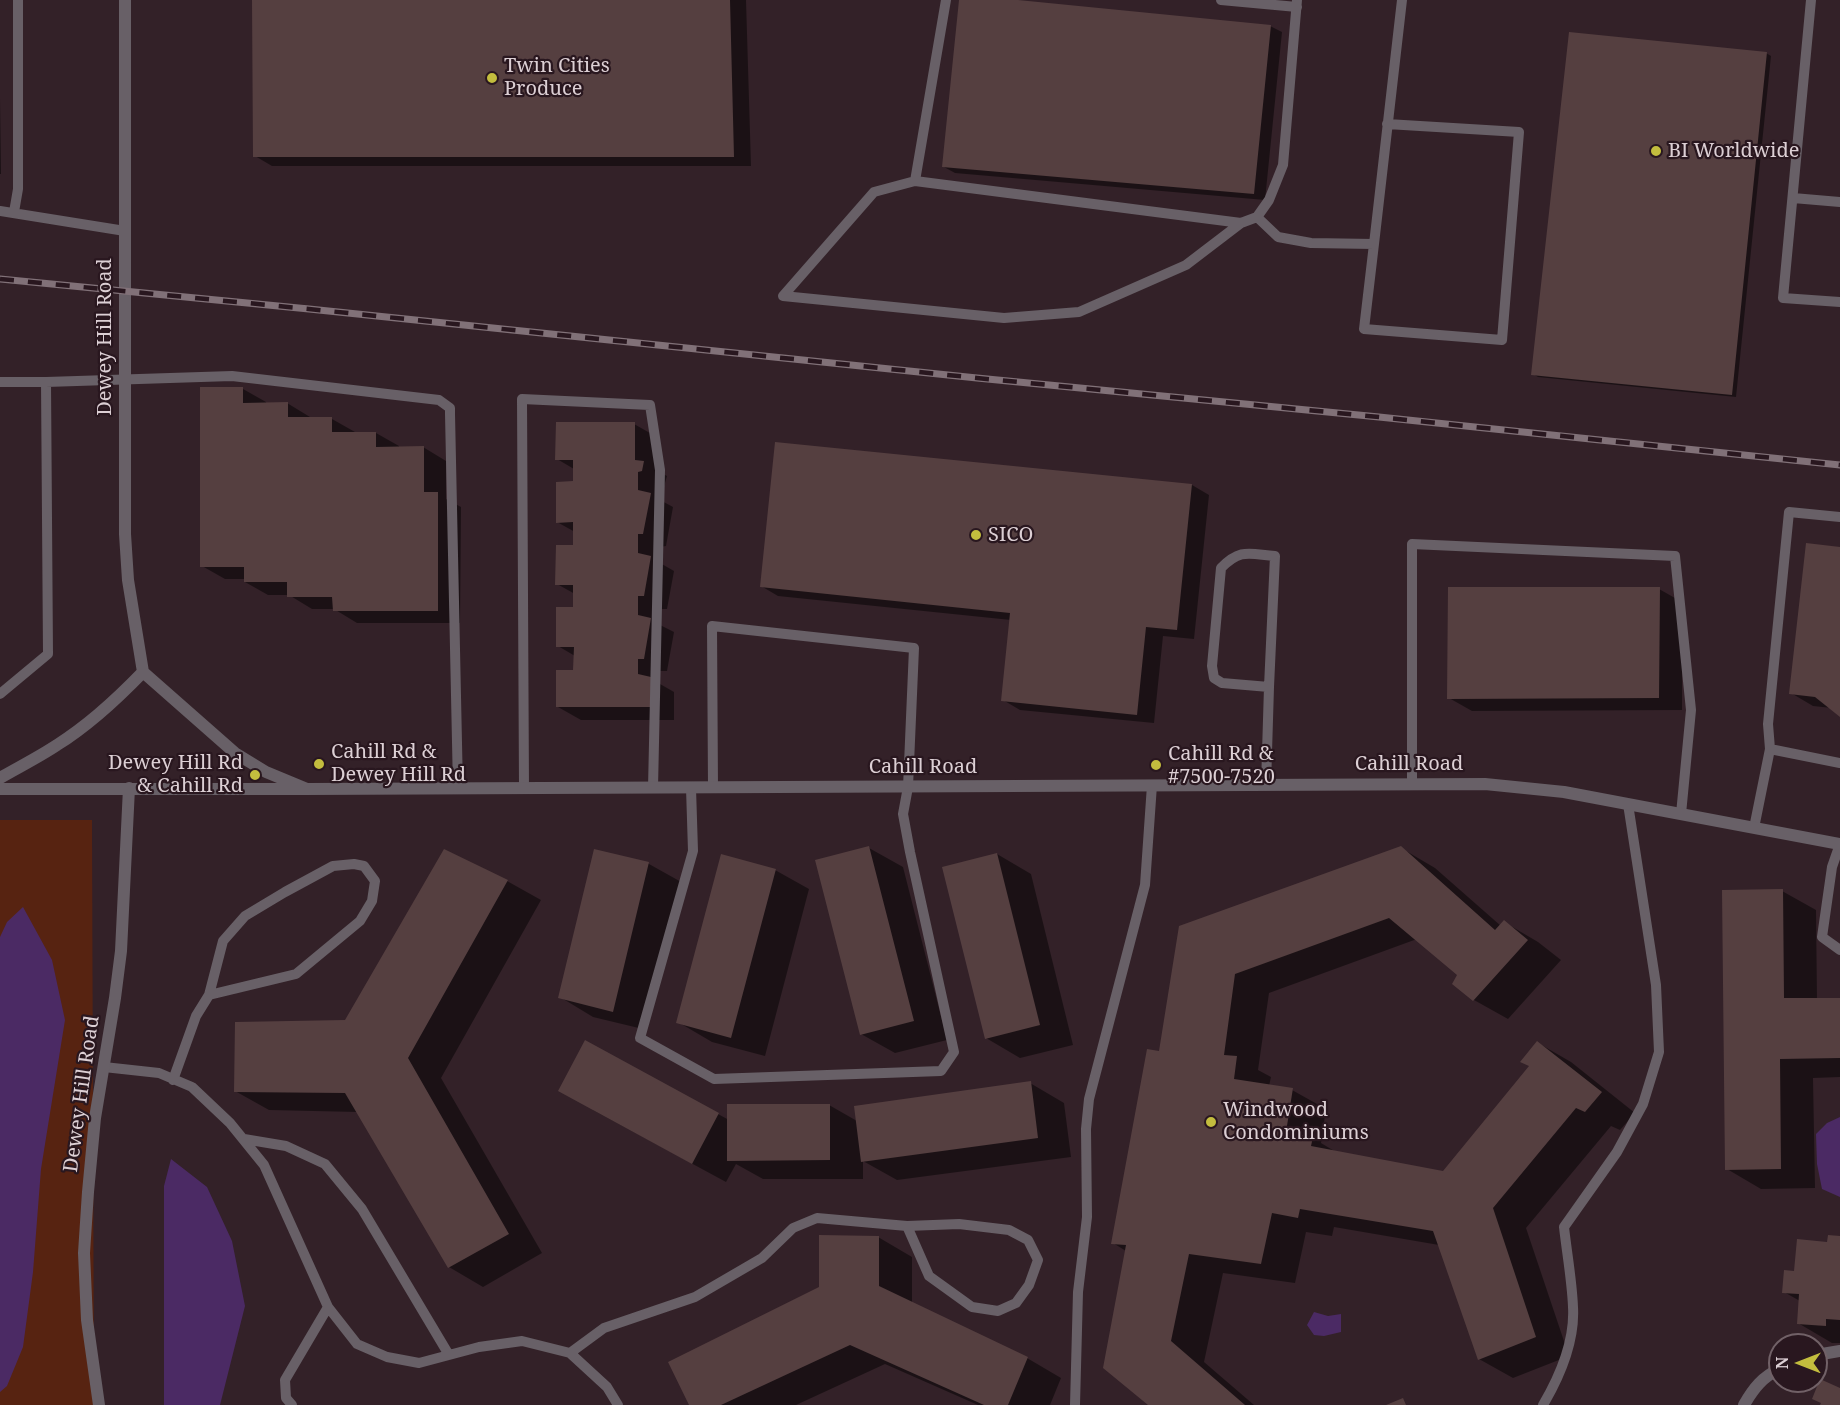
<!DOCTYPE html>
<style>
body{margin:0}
#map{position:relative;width:1840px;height:1405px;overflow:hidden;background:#332128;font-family:"Noto Serif",serif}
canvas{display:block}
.north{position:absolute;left:1768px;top:1333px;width:60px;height:60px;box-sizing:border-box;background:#29171f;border:2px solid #716167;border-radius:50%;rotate:270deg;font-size:16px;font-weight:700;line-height:24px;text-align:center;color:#dccfd4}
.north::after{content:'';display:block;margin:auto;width:21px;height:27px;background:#c3bd3e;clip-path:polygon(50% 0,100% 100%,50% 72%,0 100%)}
</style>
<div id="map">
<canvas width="1840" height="1405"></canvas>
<div class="north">N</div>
</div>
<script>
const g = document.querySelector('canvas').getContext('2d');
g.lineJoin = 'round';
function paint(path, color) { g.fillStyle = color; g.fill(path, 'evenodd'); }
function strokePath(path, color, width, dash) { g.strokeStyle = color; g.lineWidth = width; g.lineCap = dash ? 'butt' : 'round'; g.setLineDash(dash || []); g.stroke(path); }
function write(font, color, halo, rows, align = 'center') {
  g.font = font + ' "Noto Serif",serif'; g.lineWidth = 4.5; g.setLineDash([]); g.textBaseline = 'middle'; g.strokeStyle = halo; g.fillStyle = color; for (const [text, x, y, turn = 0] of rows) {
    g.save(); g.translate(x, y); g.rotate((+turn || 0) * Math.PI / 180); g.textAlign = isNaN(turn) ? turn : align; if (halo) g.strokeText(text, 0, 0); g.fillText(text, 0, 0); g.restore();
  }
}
paint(new Path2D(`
 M0 820H92L94 1405H0Z`), '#572311');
paint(new Path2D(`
 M23 907 52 960 65 1020 41 1169 33 1272 23 1347 7 1386 0 1392V937L7 922Z
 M1840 1117V1197L1822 1189 1817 1164 1816 1134 1827 1123Z
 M171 1159 207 1187 232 1241 245 1306 220 1405H164V1186Z
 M1314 1312 1328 1316 1341 1314V1332L1324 1336 1314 1335 1307 1325Z`), '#4b2a64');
paint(new Path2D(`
 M254 0H746L751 166H272L255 156Z
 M960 0H1003L1270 26 1282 32 1265 200 955 173 944 167Z
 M1766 53 1771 56 1736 397 1538 377 1533 374Z
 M0 98 1 174H0Z
 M243 389 266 402V404L287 403 310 417V419H332L355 432 376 433 399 446V448L423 447 446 461V499L461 507 460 623H357L334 609H312L289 595H268L245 582V579H225L202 566Z
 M634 424 657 437V471L667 476 660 500 673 507 666 546 660 547V563L674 571 667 609H660V625L674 632 667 671H660V684L674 692V720H581L558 707 575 671V656L558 646 575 608V594L557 584 574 546 575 532 557 522 574 483V469L557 459Z
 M1192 485 1209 495 1194 639 1163 636 1154 723 1020 710 1003 700 1011 620 778 596 761 586Z
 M1840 548V715L1832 708 1813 706 1791 693Z
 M1659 589 1682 602V710L1472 711 1449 698Z
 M869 848 903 867 947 1040 895 1053 861 1034Z
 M1401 848 1435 868 1501 926 1504 922 1538 942 1561 960 1508 1019 1474 1000 1459 975 1417 939 1269 993 1258 1070 1271 1077 1269 1086 1292 1090 1326 1109 1321 1143 1336 1152 1444 1172 1530 1066 1538 1043 1571 1062 1635 1113 1620 1130 1611 1126 1526 1228 1569 1356 1513 1378 1479 1359 1439 1245 1334 1227 1332 1236 1306 1232 1295 1283 1223 1273 1204 1362 1254 1405H1150L1126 1251 1113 1243 1160 1052 1181 927Z
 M596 851 649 864 683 883 647 1030 593 1017 560 997Z
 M997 854 1031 874 1073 1045 1020 1058 986 1038Z
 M775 870 809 889 765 1056 712 1042 678 1022Z
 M507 881 541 900 441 1078 542 1253 483 1287 449 1267 358 1112 269 1110 235 1091 346 1022Z
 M1782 891 1816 910 1817 1000 1840 999V1077L1813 1078 1815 1188 1761 1189 1727 1169Z
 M585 1042 729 1120 829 1105 857 1121 1030 1083 1064 1103 1071 1157 897 1180 863 1161V1179H763L736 1164 726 1182 593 1110Z
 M878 1237 912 1257V1304L1027 1358 1061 1378 1050 1405H978L885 1364 796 1405H691Z
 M1840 1238V1343H1832L1798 1323 1800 1301 1784 1292 1796 1273 1829 1243Z`), '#0007');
paint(new Path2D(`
 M252 0H730L734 157H253Z
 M959 0H1018L1271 25 1254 194 942 167Z
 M1569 32 1767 52 1732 395 1531 375Z
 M200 387H243V403L288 402V417H332V432H376V447L424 446V492H438V611H333L332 597H287V582H244V567H200Z
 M556 422H635V460L644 461 642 471 638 472V490L651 493 643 534H638V553L651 556 644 596H638V615L651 618 644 659H638V674L651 677V707H556V670H573L574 647H556V607H573V585H555L556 545H573V522L556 523V482L573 481V460H555Z
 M775 442 1192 484 1177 630 1146 627 1137 715 1001 701 1010 613 760 587Z
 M1806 543 1840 547V717L1815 697 1789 694Z
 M1448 587H1660L1659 698 1447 699Z
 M869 846 914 1021 860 1035 815 860Z
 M1401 846 1495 930 1504 920 1528 940 1473 1001 1452 984 1457 975 1389 918 1235 974 1224 1055 1237 1056 1234 1079 1293 1088 1286 1132 1313 1137 1311 1146 1443 1171 1529 1066 1520 1062 1537 1041 1602 1092 1585 1112 1576 1108 1493 1208 1536 1337 1478 1360 1433 1231 1300 1209 1298 1218 1272 1213 1261 1264 1189 1254 1171 1341 1245 1405H1148L1103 1368 1126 1245 1111 1244 1147 1049 1159 1051 1179 926Z
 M444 849 508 880 408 1058 509 1234 448 1268 345 1093 234 1092 235 1022 345 1020Z
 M594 849 649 862 613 1012 558 998Z
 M997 853 1040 1025 985 1039 942 867Z
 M721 854 776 869 731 1038 676 1023Z
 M1783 889 1784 998H1840V1058L1780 1059 1781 1169 1725 1170 1722 890Z
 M585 1040 719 1113 692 1164 558 1091Z
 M1031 1081 1038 1138 861 1162 854 1106Z
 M727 1104H830V1160L727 1161Z
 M819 1235 879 1236V1286L1028 1357 1008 1405H984L850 1345 721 1405H689L668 1362 819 1287Z
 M1828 1235 1840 1236V1320L1826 1319V1326L1797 1324 1799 1294 1782 1293 1784 1270 1794 1271 1797 1239 1827 1242Z
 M1820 1379 1840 1388V1405H1820L1821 1403 1812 1399Z
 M1403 1398 1406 1405H1386Z`), '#553f40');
strokePath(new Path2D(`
 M946 0 915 181 874 192 783 296 1004 318 1079 312 1186 265 1241 223 1257 217 1269 200 1283 165 1297 0
 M1221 0 1297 7
 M1811 0 1783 298 1840 302
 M915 181 1241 223
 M1793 198 1840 202
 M0 211 125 231
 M14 212 18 189V0
 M1257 217 1278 237 1311 243 1374 244 1402 0
 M1374 244 1364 329 1502 340 1519 132 1387 124
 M0 382H46
 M0 694 48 654 46 382 232 376 439 400 450 408V414L458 789
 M1770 749 1840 763
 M1412 784V544L1675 556 1691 710 1681 814
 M1266 785 1269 687 1275 556C1249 554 1241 548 1221 568L1212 666 1214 678 1222 683 1269 687
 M524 788 522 399 650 405 660 470 653 788
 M691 788 693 851 640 1038 714 1079 941 1071 954 1052 910 852 903 814 908 787 914 648 712 626 713 788
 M1754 828 1770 749 1768 724 1789 512 1840 517
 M1840 844 1832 867 1822 937 1840 950
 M104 1067 159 1073 192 1087 230 1123 264 1165 328 1307 357 1344 387 1357 419 1363 479 1347 522 1341 570 1353 607 1387 618 1405
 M173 1080 196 1016 209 995 223 941 245 916 285 892 333 866 354 864 364 866 375 881 372 901 360 921 296 974 209 995
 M244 1139 286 1146 325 1164 362 1209 449 1355
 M570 1353 604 1328 695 1297 762 1258 793 1228 817 1218 907 1226 959 1224 1009 1230 1028 1240 1038 1260 1029 1285 1016 1303 998 1311 972 1307 929 1276 907 1226
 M292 1405 286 1398 285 1380 328 1307
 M1075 1405 1078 1292 1087 1217 1086 1129 1089 1099 1145 885 1152 785
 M1543 1405C1560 1376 1575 1341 1573 1307 1572 1281 1567 1254 1564 1227L1617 1152 1643 1104 1659 1052 1656 985 1628 804`), '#686067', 10);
strokePath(new Path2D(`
 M125 0V534L128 580 143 672 235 753 266 772 307 789
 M0 778C19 767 39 757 57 745 89 725 117 699 143 672
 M1816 1355 1840 1351
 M1744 1405C1753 1389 1763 1376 1780 1369`), '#686067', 12);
strokePath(new Path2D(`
 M0 789H308L1485 784 1564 792 1840 844
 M99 1405 87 1320 84 1253 88 1192 95 1118 115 998 121 951 129 788`), '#686067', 12);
const rail = new Path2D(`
 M0 279 309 309 977 378 1379 417 1840 465`);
strokePath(rail, '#817178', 7);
strokePath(rail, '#29171f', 4.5, [14]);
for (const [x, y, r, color] of [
 [492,78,6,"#c3bd3e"],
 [1656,151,6,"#c3bd3e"],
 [976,535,6,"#c3bd3e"],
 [319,764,6,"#c3bd3e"],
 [1156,765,6,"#c3bd3e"],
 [255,775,6,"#c3bd3e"],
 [1211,1122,6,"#c3bd3e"]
]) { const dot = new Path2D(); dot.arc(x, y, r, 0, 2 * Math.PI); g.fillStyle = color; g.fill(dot); strokePath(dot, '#29171f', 2); }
write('20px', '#dccfd4', '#29171f', [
 ["Twin Cities",504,66],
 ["Produce",504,89],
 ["BI Worldwide",1668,151],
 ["SICO",988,535],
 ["Cahill Rd &",331,752],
 ["Dewey Hill Rd",331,775],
 ["Cahill Rd &",1168,754],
 ["#7500-7520",1168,777],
 ["Dewey Hill Rd",243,763,"right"],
 ["& Cahill Rd",243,786,"right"],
 ["Windwood",1223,1110],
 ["Condominiums",1223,1133]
], 'left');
write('20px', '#dccfd4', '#29171f', [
 ["Dewey Hill Road",105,337,-90],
 ["Cahill Road",1409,764],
 ["Cahill Road",923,767],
 ["Dewey Hill Road",82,1094,-82]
]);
</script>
